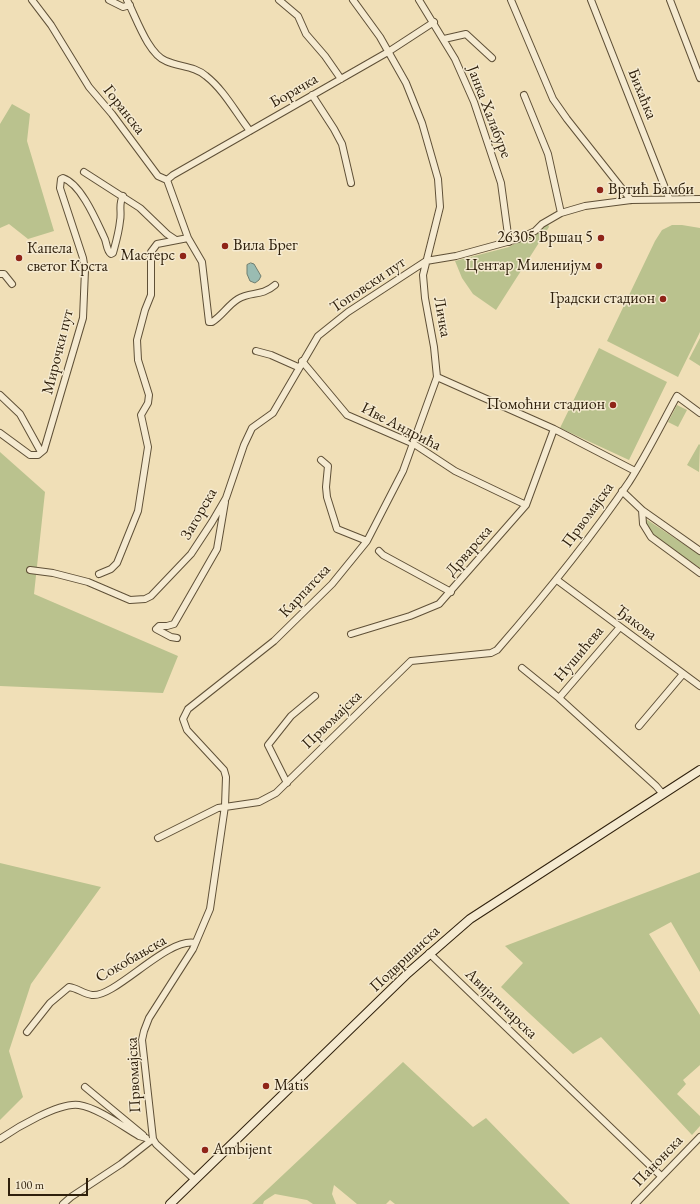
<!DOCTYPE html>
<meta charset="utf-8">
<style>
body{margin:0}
#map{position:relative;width:700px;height:1204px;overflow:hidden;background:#f0dfb7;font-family:"EB Garamond",serif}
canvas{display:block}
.scale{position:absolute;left:8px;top:1178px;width:80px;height:18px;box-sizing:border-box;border:2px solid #2f200c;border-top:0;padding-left:5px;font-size:12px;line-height:14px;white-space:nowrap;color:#2f200c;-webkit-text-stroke:3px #f5ead0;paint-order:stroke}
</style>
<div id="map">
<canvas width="700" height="1204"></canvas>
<div class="scale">100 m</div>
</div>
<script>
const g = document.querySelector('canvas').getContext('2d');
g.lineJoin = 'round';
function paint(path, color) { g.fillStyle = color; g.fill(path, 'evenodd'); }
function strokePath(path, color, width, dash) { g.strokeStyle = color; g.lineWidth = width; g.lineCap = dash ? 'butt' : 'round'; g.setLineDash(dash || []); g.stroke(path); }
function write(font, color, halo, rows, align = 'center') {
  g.font = font + ' "EB Garamond",serif'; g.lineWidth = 3; g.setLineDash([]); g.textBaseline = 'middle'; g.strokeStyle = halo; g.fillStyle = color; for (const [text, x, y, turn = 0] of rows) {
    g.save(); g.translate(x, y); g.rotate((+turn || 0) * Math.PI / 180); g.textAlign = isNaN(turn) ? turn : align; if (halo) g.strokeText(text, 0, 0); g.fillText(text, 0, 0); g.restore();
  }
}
paint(new Path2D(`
 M12 104 30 114 27 141 54 231 28 239 9 224 0 228V124Z
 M548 224 549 227 496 310 473 294 462 278 455 261 509 247Z
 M672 225H682L700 228V332L678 377 607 341 655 241 662 230Z
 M700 338V366L689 359Z
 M599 348 667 382 629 460 560 428Z
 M677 405 687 410 678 427 668 422Z
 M699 444 700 445 699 472 687 465Z
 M0 452 45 492 34 594 178 656 163 693 0 686Z
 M646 519 700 555V568L651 534 647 529Z
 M0 863 101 887 31 984 9 1051 23 1097 0 1120Z
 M700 872V972L671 922 649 934 700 1015V1065L683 1080 686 1084 677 1094 700 1116V1126L692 1135 601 1037 573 1054 501 987 523 963 505 946Z
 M403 1062 473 1127 486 1118 570 1204H395L390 1200 386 1204H357L334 1185 332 1194 336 1204H313L307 1200 275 1194 264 1201 263 1204H252Z`), '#bac28e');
const water = new Path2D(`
 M251 263 254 264 261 276 259 280 255 283 250 281 247 274V265Z`);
paint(water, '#9abcb2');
strokePath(water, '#6f7e70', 1);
const street = new Path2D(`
 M32 0 51 25 89 87 112 114 158 176 167 180
 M109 0 123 7 130 5
 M127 0C136 17 148 54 166 61 179 67 195 66 206 76 224 90 236 113 250 131
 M279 0 298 16 306 34 325 56 341 79
 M419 0 455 59 474 102 501 183 509 242
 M511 0 553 99 567 119 631 200
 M591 0 669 198
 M670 0 700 78
 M444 39 466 34 492 58
 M312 95 334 129 342 144 351 183
 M524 95 548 154 561 213
 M84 172 140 208 167 234 176 240
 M167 180 173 175 388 52 434 22
 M167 180 188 238 202 262 209 322H212C222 316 228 305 238 299 251 291 261 297 275 285
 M0 274H4L12 284
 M256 351 271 355 298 367
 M302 361 347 415 414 444 455 471 526 505
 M437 377 554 429 635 471
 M0 395 20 414 41 452
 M0 433 30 455H38L44 450 83 318 85 270 83 258 60 188 61 179 63 178C81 184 96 220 104 237 107 242 106 250 111 254L113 253C116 242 119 232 120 221 122 212 118 204 123 196
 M321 460 328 466 326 487 327 497 337 529 367 541
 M622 491 642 510 700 551
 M642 510 643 524 651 537 700 573
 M379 551 383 555 451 592
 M30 570 53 573 88 582 130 600 145 599 151 596 191 554 212 522 226 498 244 445 252 428 273 413 318 336 348 312 426 261 456 256 518 239 535 231 542 224 561 213 585 206 631 200 700 199
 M99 574 111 569 117 563 138 511 148 447 141 415 148 403 149 395 138 360 137 340 145 310 151 295V252L157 244 188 238
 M557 580 700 686
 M351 634 410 616 439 604 526 505 554 429
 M177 638 171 637 156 629 159 626H167L174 624 217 549 225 502
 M522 668 559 698 656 786 662 793
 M559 698 620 627
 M639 726 683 674
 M287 783 268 745 291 716 315 696
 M158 838 218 808 259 802 276 793 411 661 491 653 497 650C544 596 589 541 629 482 647 454 661 425 677 396L700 413
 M429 953 661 1176
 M27 1032 50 1003 69 987C77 988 84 994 92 995 115 998 167 937 195 943
 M85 1087 143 1135
 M0 1139C16 1128 59 1102 79 1105 98 1108 122 1126 139 1136L146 1138
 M195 1180 156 1144 153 1139 142 1040 144 1031 149 1018 193 949 210 909 225 806 226 777 224 770 187 730 183 719 188 709 274 641 332 584 367 541 403 471 437 377 434 347 425 298 423 275 440 207 438 179 422 123 406 83 380 37 353 0
 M63 1204 71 1197 121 1164 153 1139
 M635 1204 700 1137`);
const secondary = new Path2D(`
 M170 1204 408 973 470 919 700 770`);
strokePath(street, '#5f5037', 8);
strokePath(secondary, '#2f200c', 10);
strokePath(street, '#f5ead0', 6);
strokePath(secondary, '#f5ead0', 8);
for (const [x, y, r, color] of [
 [600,190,4,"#8f2418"],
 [601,238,4,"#8f2418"],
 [225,246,4,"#8f2418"],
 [183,256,4,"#8f2418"],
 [19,258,4,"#8f2418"],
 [599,266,4,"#8f2418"],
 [663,299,4,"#8f2418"],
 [613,405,4,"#8f2418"],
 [266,1086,4,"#8f2418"],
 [205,1150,4,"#8f2418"]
]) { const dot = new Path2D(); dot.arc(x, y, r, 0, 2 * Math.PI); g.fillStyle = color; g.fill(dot); strokePath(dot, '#f5ead0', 1.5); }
write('16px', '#2f200c', '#f5ead0', [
 ["Борачка",294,91,-30],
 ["Бихаћка",642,94,68],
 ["Горанска",124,110,52],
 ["Јанка Халабуре",489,112,69],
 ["Топовски пут",368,285,-34],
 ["Личка",442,317,80],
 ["Мирочки пут",58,352,-76],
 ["Иве Андрића",401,427,27],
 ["Загорска",199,514,-60],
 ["Првомајска",588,515,-54],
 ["Дрварска",469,551,-49],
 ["Карпатска",305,591,-47],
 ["Ђакова",636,623,37],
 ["Нушићева",579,654,-50],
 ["Првомајска",332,720,-44],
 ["Сокобањска",131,959,-30],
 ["Подвршанска",405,959,-43],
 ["Авијатичарска",501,1004,44],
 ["Првомајска",134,1075,-93],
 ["Панонска",658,1161,-46]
]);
write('16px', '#2f200c', '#f5ead0', [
 ["Вртић Бамби",608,190],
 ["26305 Вршац 5",593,238,"right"],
 ["Вила Брег",233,246],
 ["Капела",27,249],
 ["светог Крста",27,267],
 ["Мастерс",175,256,"right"],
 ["Центар Миленијум",591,266,"right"],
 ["Градски стадион",655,299,"right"],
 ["Помоћни стадион",605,405,"right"],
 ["Matis",274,1086],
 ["Ambijent",213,1150]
], 'left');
</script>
